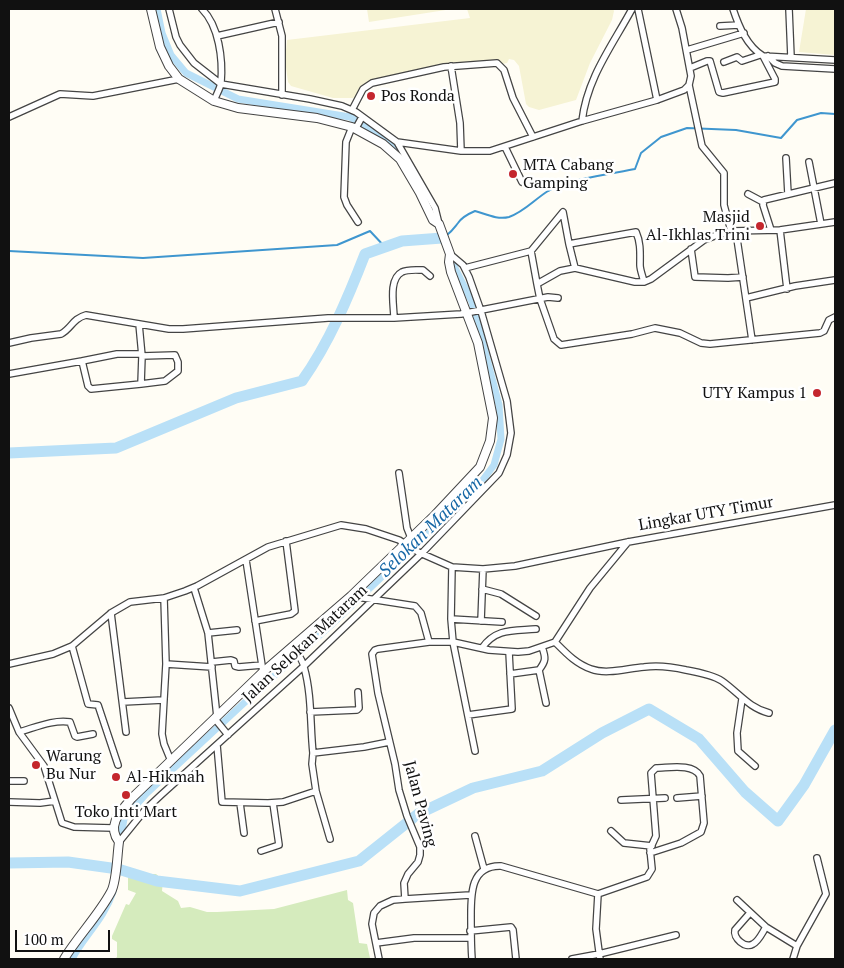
<!DOCTYPE html>
<style>
body{margin:0}
#map{position:relative;width:844px;height:968px;overflow:hidden;background:#fffdf5;font-family:"PT Serif",serif}
canvas{display:block}
.frame{position:absolute;inset:0;border:10px solid #111;pointer-events:none}
.scale{position:absolute;left:15px;top:930px;width:95px;height:22px;box-sizing:border-box;border:2px solid #111;border-top:0;padding-left:6px;font-size:15px;line-height:18px;white-space:nowrap;color:#111;-webkit-text-stroke:4px #fff;paint-order:stroke}
</style>
<div id="map">
<canvas width="844" height="968"></canvas>
<div class="frame"></div>
<div class="scale">100 m</div>
</div>
<script>
const g = document.querySelector('canvas').getContext('2d');
g.lineJoin = 'round';
function paint(path, color) { g.fillStyle = color; g.fill(path, 'evenodd'); }
function strokePath(path, color, width, dash) { g.strokeStyle = color; g.lineWidth = width; g.lineCap = dash ? 'butt' : 'round'; g.setLineDash(dash || []); g.stroke(path); }
function write(font, color, halo, rows, align = 'center') {
  g.font = font + ' "PT Serif",serif'; g.lineWidth = 5; g.setLineDash([]); g.textBaseline = 'middle'; g.strokeStyle = halo; g.fillStyle = color; for (const [text, x, y, turn = 0] of rows) {
    g.save(); g.translate(x, y); g.rotate((+turn || 0) * Math.PI / 180); g.textAlign = isNaN(turn) ? turn : align; if (halo) g.strokeText(text, 0, 0); g.fillText(text, 0, 0); g.restore();
  }
}
paint(new Path2D(`
 M367 9H452L369 22Z
 M467 9H613L614 11 612 20 590 63 576 100 539 110 529 107 526 104 519 66 514 60 509 59 507 63 502 64 489 61H485L479 66H445L366 87 357 98H333L291 86 288 82 285 60 287 40 470 18Z
 M806 9H835V55L799 52Z`), '#f6f3d4');
paint(new Path2D(`
 M137 870 148 874H156L163 880 162 891 178 901 181 908 190 907 207 912H217L274 909 347 890 348 900 353 903 359 943 367 944 370 958 115 959 117 957V942L112 939V936L126 904 129 905 136 893 128 890V875L129 872Z`), '#d5ebbd');
strokePath(new Path2D(`
 M447 235C452 231 454 228 458 223 462 217 468 214 475 211 486 214 497 220 509 217 524 212 535 199 548 191 570 179 610 174 635 169L641 153 661 137 687 128 736 130 781 138 797 120 821 113 835 114
 M9 251 143 258 337 245 370 231 385 247`), '#3f96cf', 2);
strokePath(new Path2D(`
 M157 9 162 33 171 55 186 73 238 99 350 117 381 136 406 160
 M120 842 124 819 146 794 244 703 330 626 428 533 482 481 494 465 501 439 499 405 472 302 449 256
 M72 959C85 935 104 919 113 892`), '#b9e0f7', 7);
strokePath(new Path2D(`
 M9 453 116 448 236 398 302 381C329 343 348 298 365 254L402 241 442 238
 M9 863 68 862 118 869 157 881 240 891 359 861 418 814 473 788 542 771 602 733 649 709 699 739 745 792 778 821 804 785 835 730`), '#b9e0f7', 11);
const minor = new Path2D(`
 M169 9 176 37 180 45 194 63 221 84 310 99 342 106 356 112 397 142 435 208 439 224
 M202 9C219 26 223 59 221 83 220 89 216 95 214 101
 M275 9 282 36V95
 M638 9 657 100
 M733 9C739 27 747 46 763 56L835 60
 M789 9 791 57
 M720 26 739 25
 M217 36 279 22
 M687 50 744 33
 M768 56 775 63 782 66 835 69
 M724 62 737 57 742 61 760 55
 M451 66 460 123 461 151
 M690 68 707 61H710L719 92 723 93 775 82V79L763 56
 M689 85 702 146 724 173V205L731 231
 M352 110 363 89 372 83 444 67 497 63 504 70 513 98 533 137
 M9 117 60 94 93 96 179 79
 M582 121C587 78 612 46 632 9
 M352 127 346 142 344 197 347 205 358 222
 M356 128 362 117
 M397 142 461 151H490L582 121 657 100 684 90 689 85 691 76 682 28 676 9
 M505 147 522 182
 M786 158 788 194
 M809 162 821 224
 M748 194 763 202
 M835 222 780 230 731 231 717 235 704 240 651 279 644 282H635L575 268 560 271 537 284 540 299 554 339 561 345 632 334 655 328 680 333 701 343 710 344 820 333 824 331 829 320 835 317
 M771 230 763 205 764 200 835 183
 M780 230 787 289
 M736 232 752 340
 M691 249 695 277 728 278 743 277
 M531 251 537 284
 M465 268 531 251 563 212 569 244
 M575 268 569 244 636 232C641 243 640 254 640 265 640 270 643 277 644 282
 M746 298 795 286 835 280
 M394 318C394 306 388 279 402 272 407 269 417 270 423 270L430 276
 M9 343 31 338 61 334C72 328 72 319 86 315L169 329H183L328 318H394L461 314 548 297 558 298
 M82 361 117 354H141
 M9 374 82 361 88 386 91 389 141 384 142 356 139 324
 M141 384 165 381 178 371V362L175 355 142 356
 M399 473 407 528 411 538
 M246 560 263 672
 M452 567 451 619 453 642 475 751
 M194 588 208 633 217 717
 M482 589 501 594 536 616
 M351 596 415 606 421 613 429 642H453L489 650 518 652 529 651 555 642 590 588 628 542
 M164 598 166 664 162 734 164 744 171 761
 M111 613 126 732
 M451 619 502 622
 M255 621 291 614 295 611 286 541
 M481 621 483 569
 M208 633 237 630
 M555 642C566 653 576 664 591 669 607 675 628 668 644 667 658 665 673 667 686 670 697 672 713 675 722 681 739 693 749 708 769 713
 M72 646 88 704 98 705 118 765
 M293 647C297 653 303 660 304 667 312 695 310 725 313 753L364 747 389 742
 M542 647C546 658 546 661 539 670L546 703
 M482 648C496 628 513 631 536 629
 M212 662 231 660 234 661 235 666 239 667 262 665
 M9 664 53 654 72 646 111 613 130 602 164 598 185 591 197 586 268 547 341 525 366 529 399 540 418 552 452 567 483 569 515 566 628 542 835 505
 M166 664 212 667
 M510 674 539 670
 M742 699 737 733 738 751 755 766
 M123 702 163 700
 M9 708 19 732 44 766 62 823 74 827 113 828
 M310 712 357 710 359 708 358 692
 M468 715 512 709 509 652
 M215 719 228 735
 M19 732C34 728 54 719 70 722L75 736 77 737 93 734
 M217 745 222 802 268 803 283 802 316 791 312 764 313 753
 M9 781H24
 M316 791 330 839
 M677 798 702 796
 M621 800 665 798
 M9 802 40 803 55 801
 M240 803 244 833
 M611 831 624 843 652 846
 M475 836 484 869
 M119 842 145 810 161 795 304 666 422 553 499 473 507 455 511 433 507 401 481 311 469 277 463 265 450 254
 M261 851 279 845 273 803
 M598 894 596 929 600 959
 M405 899 404 883 408 874 418 862 420 855V847L407 816 399 790 395 764 378 693 372 654 375 650 378 649 429 642
 M737 900 766 927 797 946
 M749 914 735 930C733 938 745 949 753 944 759 941 762 933 766 927
 M470 931 511 927 513 930 516 959
 M376 943 414 938H470
 M379 959 372 924 374 913 380 906 393 900 405 899 470 895
 M472 959C471 946 471 933 471 920 471 897 469 865 501 866L598 894 647 877 652 869 650 849 656 836 651 773 656 768C669 768 693 763 700 776L704 823 701 832 681 843 650 853
 M572 959 599 954 676 935
 M793 959 797 946 826 894 817 858`);
const tertiary = new Path2D(`
 M64 959C78 936 98 916 111 892 117 881 117 855 119 842 106 825 121 811 132 798L263 672 351 596 435 515 480 467 490 441 493 418 478 343 451 272 449 262 450 254 439 224 433 220 420 193 400 159 383 144 352 127 317 118 238 108 214 101 179 79 169 66 160 47 151 9`);
strokePath(minor, '#444', 8);
strokePath(tertiary, '#444', 10);
strokePath(minor, '#fff', 5.5);
strokePath(tertiary, '#fff', 8);
for (const [x, y, r, color] of [
 [371,96,5,"#c4262e"],
 [513,174,5,"#c4262e"],
 [760,226,5,"#c4262e"],
 [817,393,5,"#c4262e"],
 [36,765,5,"#c4262e"],
 [116,777,5,"#c4262e"],
 [126,795,5,"#c4262e"]
]) { const dot = new Path2D(); dot.arc(x, y, r, 0, 2 * Math.PI); g.fillStyle = color; g.fill(dot); strokePath(dot, '#fff', 2); }
write('16px', '#111', '#fff', [
 ["Pos Ronda",381,96],
 ["MTA Cabang",523,165],
 ["Gamping",523,183],
 ["Masjid",750,217,"right"],
 ["Al-Ikhlas Trini",750,235,"right"],
 ["UTY Kampus 1",807,393,"right"],
 ["Warung",46,756],
 ["Bu Nur",46,774],
 ["Al-Hikmah",126,777],
 ["Toko Inti Mart",126,812,"center"]
], 'left');
write('16px', '#111', '#fff', [
 ["Lingkar UTY Timur",706,514,-10],
 ["Jalan Selokan Mataram",305,644,-43],
 ["Jalan Paving",420,804,75]
]);
write('italic 18px', '#1768a6', '#fff', [
 ["Selokan Mataram",431,527,-44]
]);
</script>
